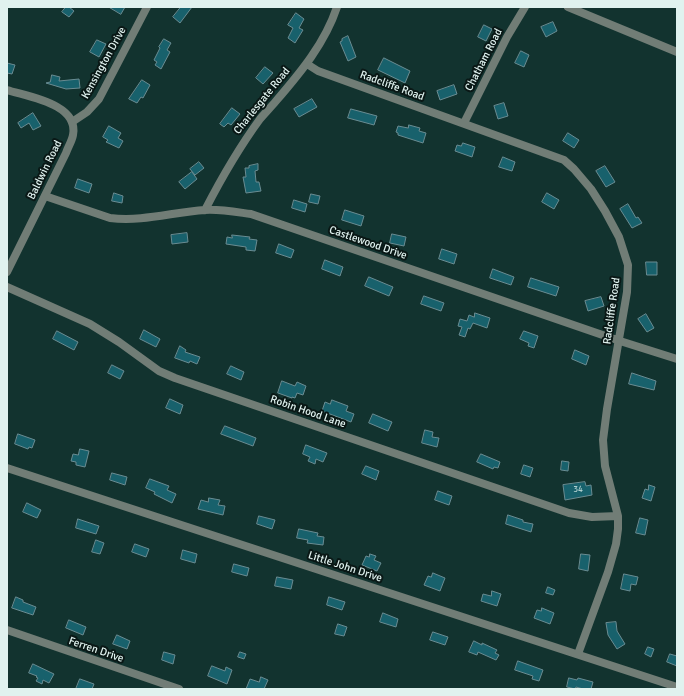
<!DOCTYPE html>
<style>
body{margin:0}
#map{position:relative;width:684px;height:696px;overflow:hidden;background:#12332f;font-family:Signika,sans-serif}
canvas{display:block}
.frame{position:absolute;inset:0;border:8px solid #e0f2ef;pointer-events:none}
</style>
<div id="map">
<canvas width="684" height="696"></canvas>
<div class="frame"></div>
</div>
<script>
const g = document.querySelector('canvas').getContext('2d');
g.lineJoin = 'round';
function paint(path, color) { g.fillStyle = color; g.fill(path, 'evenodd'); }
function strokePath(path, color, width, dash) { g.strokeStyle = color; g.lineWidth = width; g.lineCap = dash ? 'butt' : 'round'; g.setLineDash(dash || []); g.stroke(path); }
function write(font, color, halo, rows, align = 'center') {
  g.font = font + ' Signika,sans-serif'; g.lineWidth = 4; g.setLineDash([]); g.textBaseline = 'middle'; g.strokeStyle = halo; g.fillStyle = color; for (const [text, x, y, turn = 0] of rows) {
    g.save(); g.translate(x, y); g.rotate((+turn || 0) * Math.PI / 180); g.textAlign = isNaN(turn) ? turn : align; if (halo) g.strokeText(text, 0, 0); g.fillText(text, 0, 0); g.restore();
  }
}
const building = new Path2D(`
 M66 7H69L74 11 69 17 62 12Z
 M109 7H125L121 14Z
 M181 7H192L180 23 173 17Z
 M296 13 304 19 299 28 303 30 295 43 288 38 293 28 288 25Z
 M553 22 557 31 546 37 541 27Z
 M484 25 492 29 486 41 478 37Z
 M348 36 356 57 348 61 340 42 342 41V39Z
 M164 39 171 43 167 50 170 52 161 69 155 65 157 62 154 60 160 48 159 47Z
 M97 40 106 44 99 57 90 52Z
 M521 51 529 55 524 67 515 63Z
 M384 58 410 71 405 83 378 70Z
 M7 63 15 65 12 74 7 73Z
 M265 67 273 73 263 84 256 78Z
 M52 75 60 77 59 81 79 79 80 88 66 89 46 83 50 82Z
 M142 80 150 85 143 98 141 97 137 103 129 99Z
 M454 85 457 94 440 100 437 91Z
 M312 99 317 107 299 117 294 109Z
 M504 103 508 116 498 119 494 106Z
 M232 108 240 114 231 125 228 123 224 127 220 124Z
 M351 109 377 116 374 125 348 118Z
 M33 113 41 126 33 130 29 123 21 128 18 123Z
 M409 125 420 128 419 131 426 133 423 143 398 135V133L396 132 398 126 408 128Z
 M109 126 121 133 118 138 123 141 119 148 106 142 108 140 103 137Z
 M568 133 579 140 574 148 563 141Z
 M463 143 475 147 472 157 455 151 457 145 461 146Z
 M503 157 515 162 512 171 499 167Z
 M199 162 204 168 195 175 190 169Z
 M258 164V170L255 171 256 182H259L261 191 246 193 243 177H246L245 168H249V166Z
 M605 166 615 182 606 187 596 171Z
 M192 172 197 179 185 189 179 182Z
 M78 179 92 184 89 193 75 188Z
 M114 193 123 196 122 203 112 201Z
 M547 193 559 200 554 209 542 202Z
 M311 194 320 196 318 204 309 202Z
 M294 200 307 204 305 212 292 208Z
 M628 204 636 218 638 217 642 223 632 228 620 209Z
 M345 210 364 216 361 226 342 220Z
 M187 233 188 242 172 244 171 235Z
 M392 234 406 237 404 246 390 243Z
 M232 235 250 237 249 239 257 240 255 251 246 250V247L226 244 227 237 232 238Z
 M279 244 294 250 291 258 276 253Z
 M442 249 457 254 454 264 439 259Z
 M325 260 343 267 340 276 322 269Z
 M646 262H657V275H647Z
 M493 269 514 277 511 285 490 278Z
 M369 277 393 287 389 296 365 286Z
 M531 278 559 287 556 296 528 287Z
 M424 296 444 303 441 311 421 304Z
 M601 297 604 306 588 311 585 301Z
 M475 313 490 318 487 328 473 323 470 329 468 328 465 337 459 335 462 327 458 326 460 319 467 321 469 315 474 317Z
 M646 314 654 328 647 332 638 319Z
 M144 330 160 339 156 347 140 339Z
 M57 331 78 342 74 350 53 339Z
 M524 331 538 336 534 348 528 346 529 343 520 339Z
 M180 346 186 350 185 352 200 357 197 364 190 361 189 363 175 358Z
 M575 350 589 356 586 365 572 359Z
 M112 365 124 371 120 379 108 373Z
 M231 366 244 372 241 380 227 374Z
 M632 373 656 381 654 390 629 384Z
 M282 381 295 386 297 382 306 386 303 395 297 393 295 398 292 397V398L278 393Z
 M170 399 183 405 180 414 166 408Z
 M332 400 348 406 346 411 354 414 351 422 322 411 325 402 330 404Z
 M373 414 392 422 388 431 369 423Z
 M225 426 256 438 253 446 221 434Z
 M425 430 433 432 432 437 439 438 437 447 422 443Z
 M18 434 35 440 32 448 29 447 28 449 15 444Z
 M306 445 327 453 323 462 316 459 315 464 308 461 310 457 303 454Z
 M80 449 89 451 85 467 76 465V462L71 461 73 454 78 455Z
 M481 454 500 462 498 468 494 467 493 469 477 462Z
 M562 461 569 462 568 471 561 470Z
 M524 465 533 468 530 477 521 474Z
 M366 466 379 471 376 480 362 474Z
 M112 473 127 477 125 485 110 480Z
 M150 479 169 486 167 490 176 494 172 503 154 494 155 492 146 488Z
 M585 482 586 486 591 485 592 495 565 500 563 485Z
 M649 485 655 487 651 501 642 498 645 489 648 490Z
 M438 491 452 496 449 505 435 500Z
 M209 498 220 500 218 505 225 506 223 515 198 509 201 500 208 502Z
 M27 503 41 510 37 518 23 512Z
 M508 515 523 520V522L533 524 531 532 506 524Z
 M259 516 275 520 272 529 257 524Z
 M640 518 648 520 645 535 636 533Z
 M78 519 99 526 96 534 76 528Z
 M299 529 318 533 317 536 324 537 323 545 307 543 308 540 297 538Z
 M96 540 104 543 100 554 92 552Z
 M135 544 149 549 146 557 132 552Z
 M183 550 197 554 195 563 181 559Z
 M370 554 376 556 374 560 381 563 377 571 362 565 366 556 369 557Z
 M581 554 590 555 588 571 579 569Z
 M234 564 249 568 247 576 232 572Z
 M433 573 445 578 440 591 424 585 428 576 431 577Z
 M624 574 638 577 636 585 631 584 630 591 621 589Z
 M277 577 293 580 291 589 275 586Z
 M548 587 555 590 553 595 546 593Z
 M492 591 501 594 497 606 481 601 483 594 491 596Z
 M16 597 23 600V602L36 607 33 615 12 608Z
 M329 597 345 602 342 610 327 605Z
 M542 608 554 613 550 624 534 618 537 610 541 611Z
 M383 613 398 619 396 627 380 622Z
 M69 620 86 627 83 635 66 628Z
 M616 622 617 631 625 644 617 649 608 635 606 623Z
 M338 624 347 627 344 636 335 634Z
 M433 632 448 637 445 645 430 640Z
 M117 635 130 641 127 649 113 644Z
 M474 641 482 645V643L497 650 495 653 499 655 496 660 478 652 477 655 469 652Z
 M648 647 654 649 651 657 645 654Z
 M164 652 175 655 173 664 162 660Z
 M240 652 246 654 244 659 238 657Z
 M670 654 677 656V666L667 662Z
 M518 661 543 670 539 681 532 679 533 676 515 670Z
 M33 664 54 674 49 683 43 680 42 684 36 681 38 678 36 677 37 676 29 673Z
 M212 666 225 671 226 667 232 670 227 684 208 676Z
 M261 677 268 680 264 689H246L250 679 259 682Z
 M569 678 577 680 578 678 593 682 591 689H583L576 687 575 689 567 687Z
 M80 679 94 684 92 689H76Z`);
paint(building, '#18616c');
strokePath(building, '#6a8c92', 1);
strokePath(new Path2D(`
 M568 7 677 52
 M307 64 318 71 564 160 574 169 591 189 605 211 619 237 628 265 627 292 607 409 603 440 605 466 618 516V529L616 544 608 572 578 654
 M72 122 87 112 99 99 147 7
 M464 123 507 37 525 7
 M45 196 110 218C143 222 173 212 205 210 220 209 236 212 251 214L620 341 677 359
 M205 210C222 177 238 149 260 119 265 113 271 107 276 101 301 72 325 43 337 7
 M7 287 90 324 119 342 159 371 175 378 569 513 592 517 618 516
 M7 468 677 687
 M7 630 179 689`), '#717d76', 8);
strokePath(new Path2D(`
 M7 90C29 97 79 104 73 135 72 141 68 147 66 153L7 272`), '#717d76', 8);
write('9px', '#aecece', null, [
 ["34",578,490]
]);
write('11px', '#e0f2ef', '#0a1816', [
 ["Chatham Road",484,60,-63],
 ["Kensington Drive",104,63,-61],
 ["Radcliffe Road",392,86,20],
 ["Charlesgate Road",262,101,-51],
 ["Baldwin Road",45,170,-64],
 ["Castlewood Drive",368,243,19],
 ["Radcliffe Road",612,311,-82],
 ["Robin Hood Lane",308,412,19],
 ["Little John Drive",345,567,18],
 ["Ferren Drive",96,650,19]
]);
</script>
